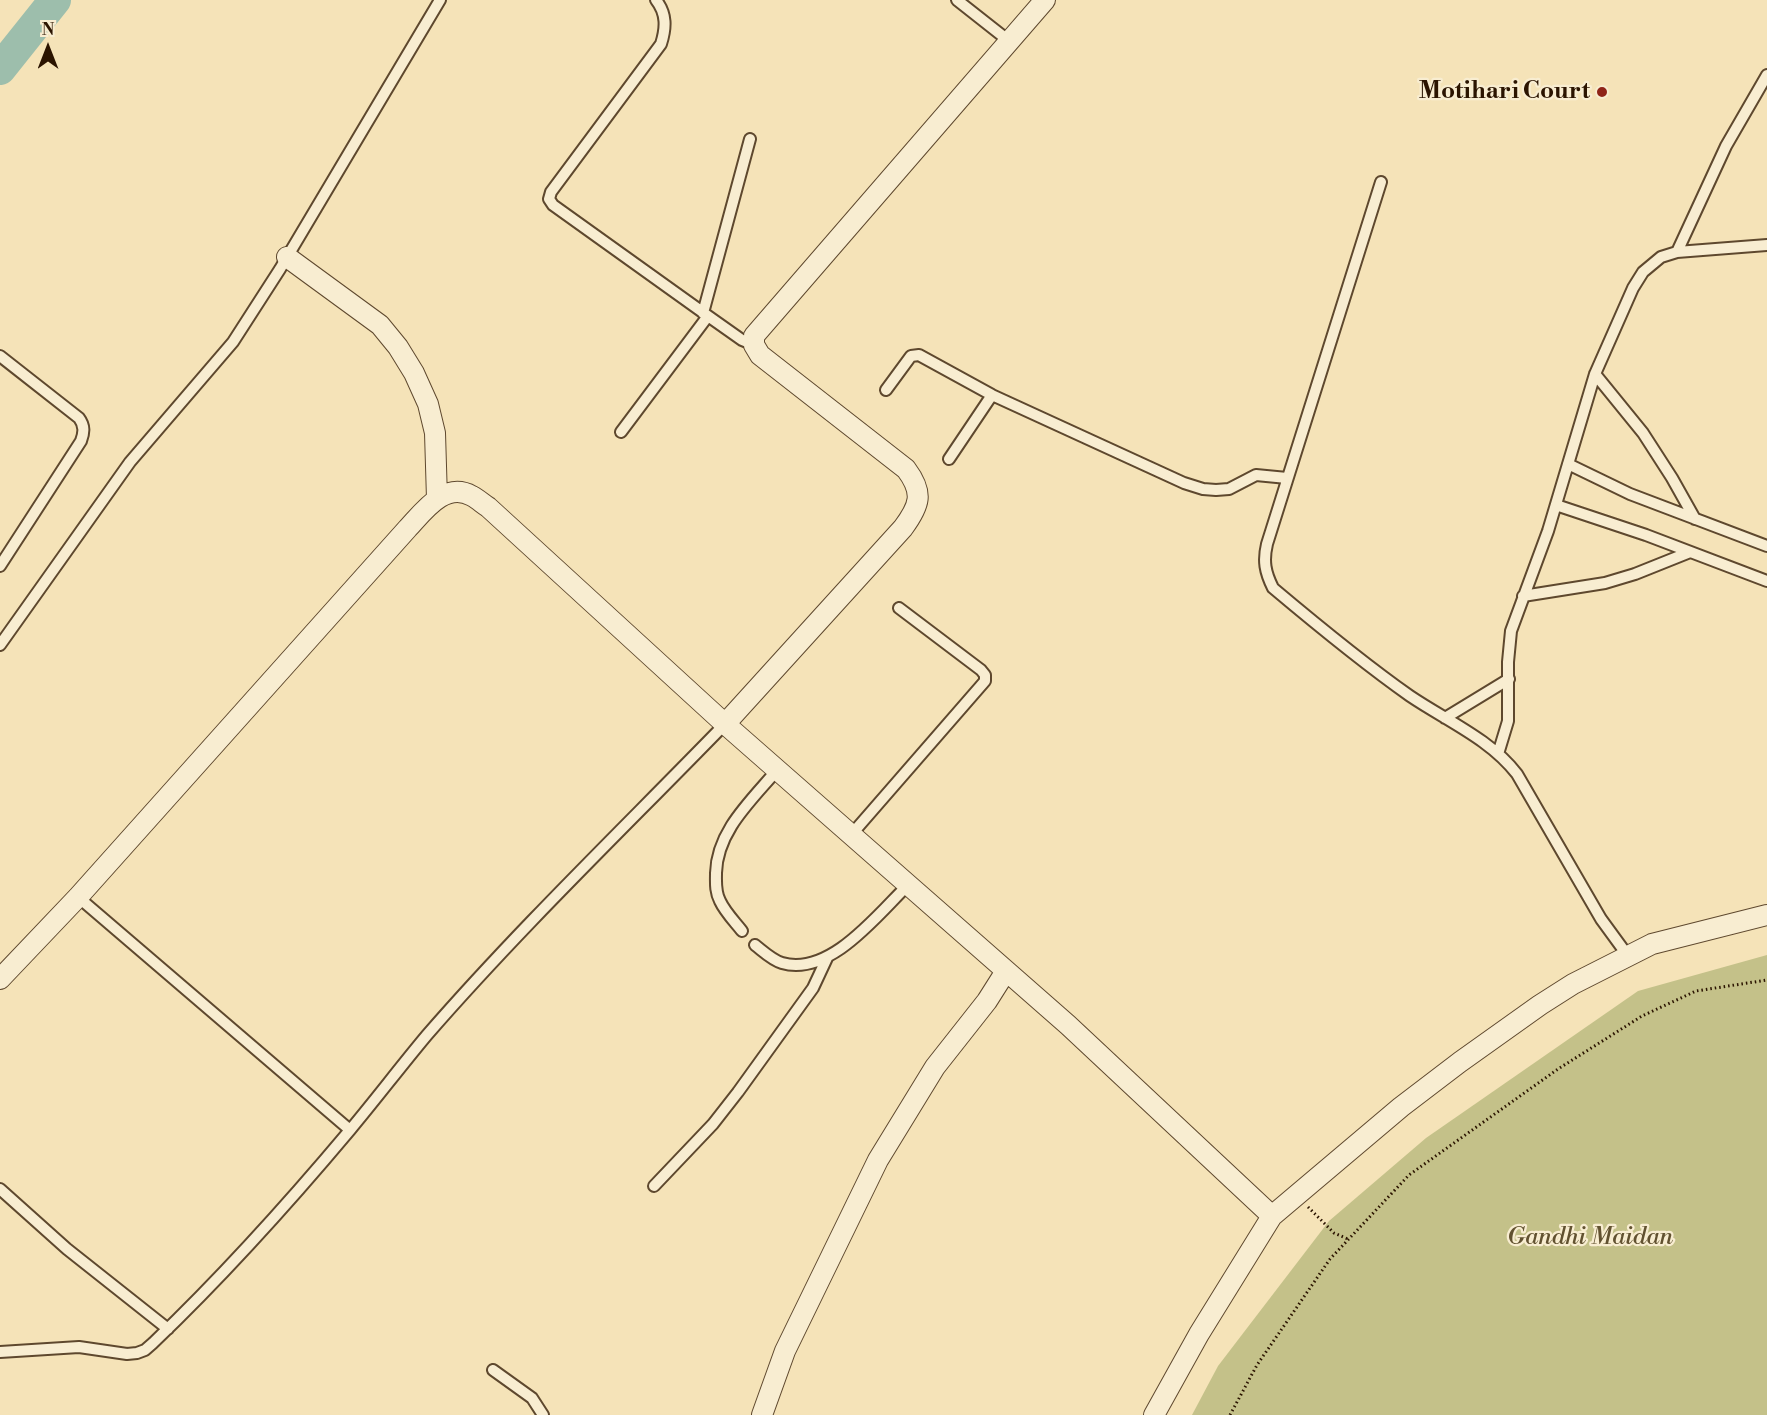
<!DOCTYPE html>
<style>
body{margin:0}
#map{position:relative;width:1767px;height:1415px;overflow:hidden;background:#f5e3b8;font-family:"Libre Bodoni",serif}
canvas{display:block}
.north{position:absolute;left:18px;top:18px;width:60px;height:60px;-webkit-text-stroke:4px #f8edd1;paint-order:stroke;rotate:0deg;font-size:16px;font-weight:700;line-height:24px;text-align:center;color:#2b1400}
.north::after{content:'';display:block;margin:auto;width:21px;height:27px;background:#2b1400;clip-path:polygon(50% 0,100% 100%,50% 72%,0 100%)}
</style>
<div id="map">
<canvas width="1767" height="1415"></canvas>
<div class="north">N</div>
</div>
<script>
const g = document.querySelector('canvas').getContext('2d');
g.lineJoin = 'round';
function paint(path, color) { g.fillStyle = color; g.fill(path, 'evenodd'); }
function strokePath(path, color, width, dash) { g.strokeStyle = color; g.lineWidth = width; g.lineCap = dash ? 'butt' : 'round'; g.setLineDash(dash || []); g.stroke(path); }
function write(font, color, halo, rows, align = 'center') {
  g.font = font + ' "Libre Bodoni",serif'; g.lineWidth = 4.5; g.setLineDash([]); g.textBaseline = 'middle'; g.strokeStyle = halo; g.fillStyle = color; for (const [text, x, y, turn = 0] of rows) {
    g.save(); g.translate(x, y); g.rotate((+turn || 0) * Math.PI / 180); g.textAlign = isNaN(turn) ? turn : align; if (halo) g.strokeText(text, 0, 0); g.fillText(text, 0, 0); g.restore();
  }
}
paint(new Path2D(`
 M1767 955V1415H1192L1218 1366 1329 1221 1426 1138 1638 991Z`), '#c4c189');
strokePath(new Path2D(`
 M0 69 55 0`), '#9dbeac', 32);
const service = new Path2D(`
 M656 0C667 14 666 28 661 44L551 192 549 199 553 205 708 316 742 340 754 345
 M957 0 1009 41
 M1381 182 1267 544C1263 561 1265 572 1273 588 1317 625 1363 663 1410 696 1447 721 1490 739 1517 774L1601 919 1628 956
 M1677 252 1726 146 1767 75
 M703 313 750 139
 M0 356 79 418C85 426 84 433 81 441L0 566
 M1595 374 1643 433 1672 478 1695 519
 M886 390 911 356 919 355 992 395 1184 483 1203 489 1216 490 1229 489 1256 475 1287 478
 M621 432 708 316
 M949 459 992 395
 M1568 464 1630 494 1767 546
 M1556 505 1646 535 1767 581
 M1523 596 1605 583 1635 574 1690 552
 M0 645 130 462 233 342 280 269 440 0
 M1445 718 1509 679
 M1498 754 1508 721V662L1511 631 1548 531 1595 374 1633 288 1643 272 1661 257 1677 252 1767 245
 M851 835 985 681V675L981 670 899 608
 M78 897 350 1130
 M742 931C735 922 725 912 720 901 715 892 716 882 716 873 717 831 751 801 777 770
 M755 945C764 952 772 960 782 963 830 977 878 914 908 885
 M654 1186 713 1124 738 1092 813 988 827 958
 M0 1189 67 1249 168 1329
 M0 1352 79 1347 127 1354 137 1353 145 1350 153 1343C223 1276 287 1205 350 1130 376 1099 401 1066 427 1035 521 927 625 827 725 724
 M493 1370 532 1398 543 1415`);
const minor = new Path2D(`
 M287 257 380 325 398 347 414 373 428 404 435 433 437 499
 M725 724 903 528C920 505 924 493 906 469L760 355 754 345V336L1045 0
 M0 979 78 897 408 528C424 511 445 481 472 496 478 499 483 504 488 507L725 724 1068 1025 1272 1216
 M762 1415 785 1351 878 1160 935 1067 987 1001 1006 971
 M1154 1415 1199 1334 1272 1216 1401 1107 1460 1062 1540 1005 1573 984 1652 944 1767 915`);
strokePath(service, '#5e482e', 14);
strokePath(minor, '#5e482e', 22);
strokePath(new Path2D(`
 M1308 1207 1334 1233 1348 1239
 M1230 1415 1257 1365 1330 1259 1409 1175 1558 1069 1642 1016 1696 991 1767 980`), '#2b1400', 3, [1.5, 3]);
strokePath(service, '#f8edd1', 10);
strokePath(minor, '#f8edd1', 20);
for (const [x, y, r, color] of [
 [1602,92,6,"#8f2418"]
]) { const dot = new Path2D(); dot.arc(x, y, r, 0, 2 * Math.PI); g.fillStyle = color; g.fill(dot); strokePath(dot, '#f8edd1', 2); }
write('bold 24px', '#2b1400', '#f8edd1', [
 ["Motihari Court",1590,92]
], 'right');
write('italic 24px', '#615130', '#f8edd1', [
 ["Gandhi Maidan",1590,1238]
]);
</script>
